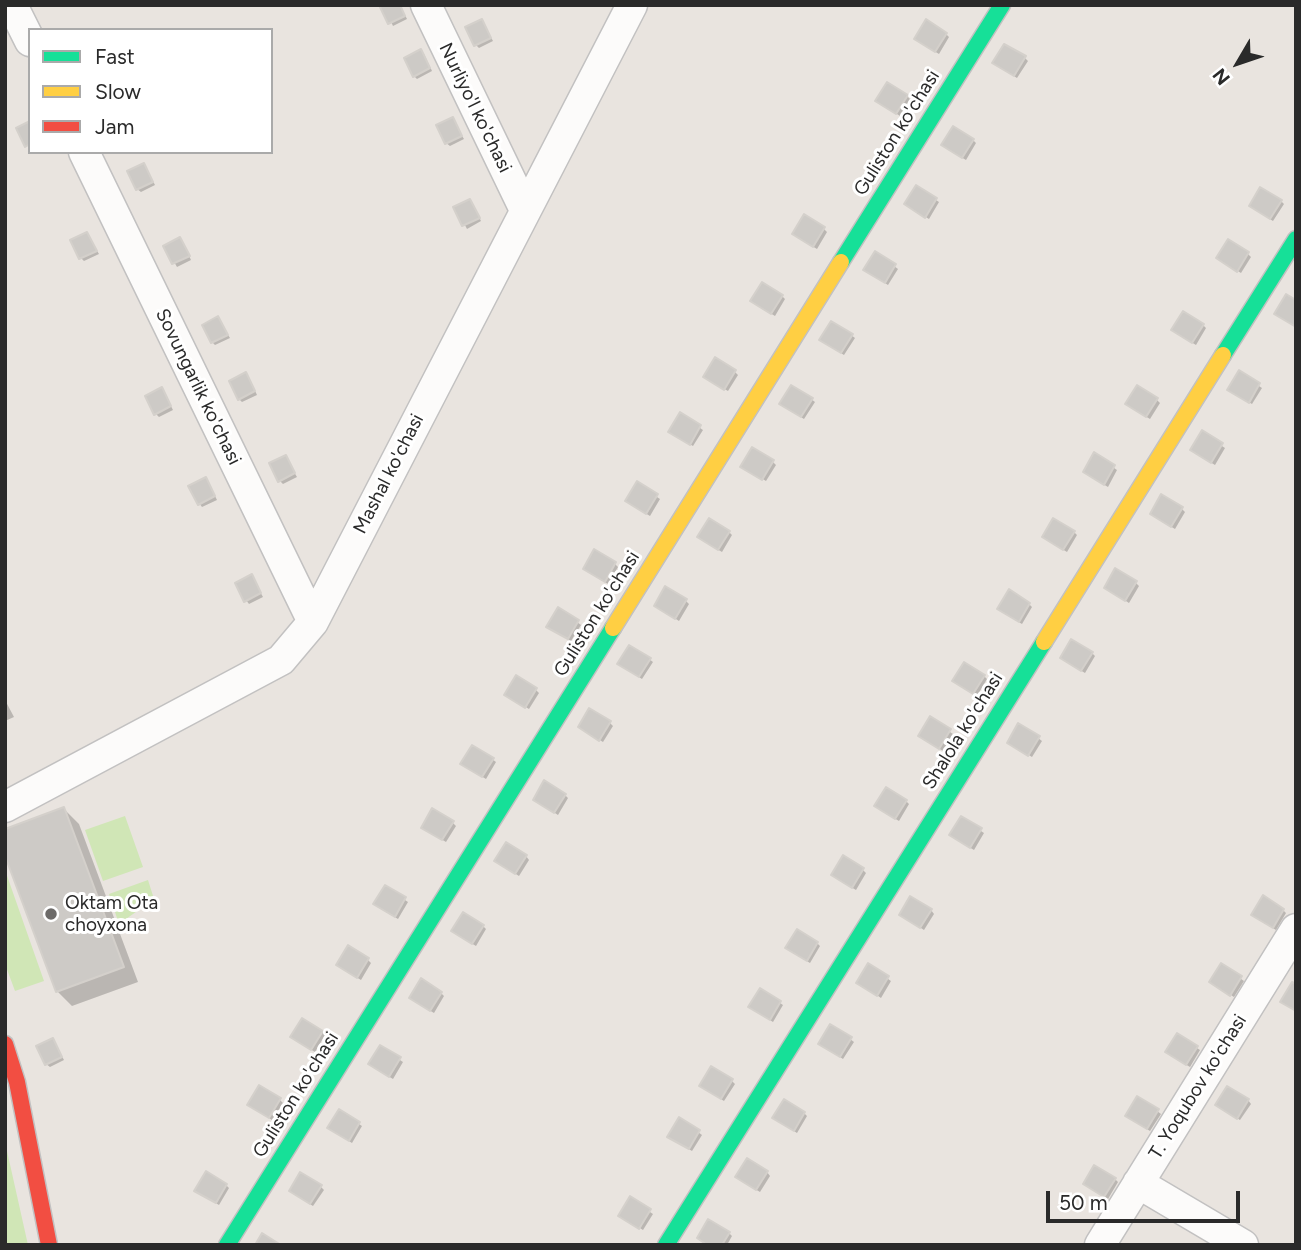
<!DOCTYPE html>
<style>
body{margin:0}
#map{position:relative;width:1301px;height:1250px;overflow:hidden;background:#e9e4df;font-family:Figtree,sans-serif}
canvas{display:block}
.frame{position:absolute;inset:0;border:7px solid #2a2a2a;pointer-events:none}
.legend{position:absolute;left:28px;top:28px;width:245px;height:126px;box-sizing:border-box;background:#fff;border:2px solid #aaa;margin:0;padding:9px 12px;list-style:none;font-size:21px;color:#2a2a2a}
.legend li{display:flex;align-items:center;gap:14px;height:35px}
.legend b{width:35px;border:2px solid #aaa}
.north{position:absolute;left:1203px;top:28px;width:70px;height:70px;-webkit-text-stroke:5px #fff;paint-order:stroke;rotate:231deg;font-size:19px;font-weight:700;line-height:28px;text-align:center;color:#2a2a2a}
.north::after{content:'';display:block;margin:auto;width:24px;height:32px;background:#2a2a2a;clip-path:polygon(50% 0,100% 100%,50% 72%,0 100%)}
.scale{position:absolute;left:1046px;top:1191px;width:194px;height:32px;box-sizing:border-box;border:4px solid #2a2a2a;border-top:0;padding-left:9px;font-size:21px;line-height:24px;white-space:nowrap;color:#2a2a2a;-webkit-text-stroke:5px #fff;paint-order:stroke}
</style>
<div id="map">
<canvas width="1301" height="1250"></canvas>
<div class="frame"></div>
<ul class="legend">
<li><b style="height:9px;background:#16e098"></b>Fast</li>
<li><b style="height:9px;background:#ffcf43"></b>Slow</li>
<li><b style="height:9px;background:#f24e42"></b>Jam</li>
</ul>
<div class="north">N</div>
<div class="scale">50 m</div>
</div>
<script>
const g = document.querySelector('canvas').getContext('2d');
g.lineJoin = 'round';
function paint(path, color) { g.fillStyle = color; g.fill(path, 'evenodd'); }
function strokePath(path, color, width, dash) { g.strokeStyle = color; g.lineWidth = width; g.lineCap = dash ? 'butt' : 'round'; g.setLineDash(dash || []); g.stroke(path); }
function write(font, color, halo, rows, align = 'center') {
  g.font = font + ' Figtree,sans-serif'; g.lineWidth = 6; g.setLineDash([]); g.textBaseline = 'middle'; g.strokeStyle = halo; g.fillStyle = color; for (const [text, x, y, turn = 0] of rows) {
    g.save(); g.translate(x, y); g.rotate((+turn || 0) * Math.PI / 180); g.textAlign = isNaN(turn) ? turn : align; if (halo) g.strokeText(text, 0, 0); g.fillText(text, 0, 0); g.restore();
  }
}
paint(new Path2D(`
 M125 816 143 867 103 881 85 830Z
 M5 870 44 981 15 991 5 964Z
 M148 880 154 899 119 924 109 894Z
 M5 1142 28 1245H5Z`), '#d0e6b6');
paint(new Path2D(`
 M383 5H400L407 19 393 26Z
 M482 21 493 41 479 48 476 45Z
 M946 34 949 37 939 54 919 42Z
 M424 54 432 71 417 79 414 76Z
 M1025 58 1028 61 1017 78 998 66Z
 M907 96 910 99 900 116 877 101Z
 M452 119 464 139 450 146 446 143Z
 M973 140 976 143 966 160 946 148Z
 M146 168 155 185 141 192 137 189Z
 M916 187 939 202 929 219 909 207Z
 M1281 201 1284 204 1273 221 1254 209Z
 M473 205 481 221 467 229 456 208Z
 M824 229 827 232 817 249 797 237Z
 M87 234 99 254 84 261 81 258Z
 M183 243 191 260 177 267 165 246Z
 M876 253 898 269 888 285 865 270Z
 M1248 254 1251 257 1241 273 1221 261Z
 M782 296 785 299 775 316 755 304Z
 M218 318 230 338 215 345 212 342Z
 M1203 325 1206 328 1196 345 1176 333Z
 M851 335 855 338 844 355 825 343Z
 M735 372 738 375 728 391 708 380Z
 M1239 373 1262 388 1252 404 1233 393Z
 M249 378 257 395 242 402 239 399Z
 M162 389 173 410 159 417 156 414Z
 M811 399 815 402 804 419 785 407Z
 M1157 400 1160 403 1150 419 1130 407Z
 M681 415 703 430 693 446 674 435Z
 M1202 433 1225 448 1215 465 1195 453Z
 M1095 455 1117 470 1108 487 1088 475Z
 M285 457 297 477 283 484 280 481Z
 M773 462 776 465 766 481 746 469Z
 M208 482 217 500 202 507 199 503Z
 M637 484 660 499 650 516 630 504Z
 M1182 509 1185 512 1175 529 1155 517Z
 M729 532 732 535 722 552 702 540Z
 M1074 532 1077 535 1067 552 1047 540Z
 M615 564 618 567 608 584 588 572Z
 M252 577 263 597 249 604 246 600Z
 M1136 583 1139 586 1129 603 1109 590Z
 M686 601 689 604 679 621 659 608Z
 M1029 604 1032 607 1022 624 1002 612Z
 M559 609 581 625 571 641 551 629Z
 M1092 653 1095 656 1085 673 1065 661Z
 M649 659 653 662 642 679 623 667Z
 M984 676 987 679 977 696 957 684Z
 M536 690 539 693 529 709 509 697Z
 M5 700 14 717 5 721Z
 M930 719 953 734 943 751 923 739Z
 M610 723 613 726 603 742 583 730Z
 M1038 738 1042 741 1032 757 1012 745Z
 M492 759 496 762 486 779 466 767Z
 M565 795 568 798 558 815 538 802Z
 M906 801 909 804 899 821 879 809Z
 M64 809 79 824 138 982 72 1006 57 991Z
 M961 818 984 833 974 850 954 838Z
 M453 823 456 826 446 842 426 830Z
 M526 856 529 860 519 876 500 864Z
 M863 870 866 873 856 890 836 878Z
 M385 887 408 902 398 919 378 907Z
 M931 910 934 914 924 930 901 915Z
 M1283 910 1286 913 1276 930 1256 918Z
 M483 926 486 929 476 946 456 934Z
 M817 943 820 946 810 963 790 951Z
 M368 960 371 963 361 980 341 968Z
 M869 966 891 981 881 998 862 985Z
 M1222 966 1244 981 1234 997 1215 985Z
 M761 990 783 1005 773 1022 754 1010Z
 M441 993 444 996 434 1013 414 1001Z
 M322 1032 325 1035 315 1052 295 1040Z
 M1177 1035 1200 1050 1190 1067 1170 1055Z
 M850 1039 854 1042 843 1059 824 1046Z
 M53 1040 64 1060 50 1067 46 1064Z
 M380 1047 403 1062 393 1079 373 1067Z
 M732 1081 735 1084 724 1101 705 1089Z
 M280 1100 283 1103 272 1120 253 1107Z
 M1248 1100 1251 1104 1240 1120 1221 1108Z
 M340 1111 362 1126 352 1143 333 1131Z
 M1157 1111 1161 1114 1150 1131 1131 1119Z
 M804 1113 807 1116 797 1133 774 1118Z
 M680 1119 702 1135 692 1151 672 1139Z
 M767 1172 770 1176 760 1192 740 1180Z
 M1115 1179 1118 1182 1108 1199 1088 1187Z
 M226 1185 229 1188 219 1205 199 1193Z
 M320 1186 324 1190 313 1206 294 1194Z
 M630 1199 653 1214 643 1230 624 1218Z
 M729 1233 732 1236 727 1245H708Z`), '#0003');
const building = new Path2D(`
 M379 5H400L405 16 388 24Z
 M482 19 491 38 474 46 465 27Z
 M926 19 947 33 935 52 914 39Z
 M1004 44 1026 56 1014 76 992 63Z
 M421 49 430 68 413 77 404 58Z
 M887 82 908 95 896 114 875 101Z
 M453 117 462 136 445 144 436 125Z
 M30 121V144L25 147 16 128Z
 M953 126 974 139 962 158 941 145Z
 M144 163 153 182 136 190 127 171Z
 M916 185 937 198 925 218 904 204Z
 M1260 187 1282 200 1270 219 1249 206Z
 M470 199 480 218 462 226 453 207Z
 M804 214 825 227 813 247 792 234Z
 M87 232 97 251 79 259 70 240Z
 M180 237 190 256 172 264 163 246Z
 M1228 239 1249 252 1237 272 1216 258Z
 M875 251 896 264 885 283 863 270Z
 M762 282 783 295 771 314 750 301Z
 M1286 294 1296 300V327L1274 314Z
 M1183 311 1204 324 1192 343 1171 330Z
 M218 316 228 335 211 343 202 325Z
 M831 321 853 334 841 353 819 340Z
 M715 357 736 370 724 390 703 377Z
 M1239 370 1260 383 1249 403 1227 390Z
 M246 372 255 391 238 400 229 381Z
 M791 385 813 398 801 417 779 404Z
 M1137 385 1158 398 1146 417 1125 404Z
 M162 387 171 406 154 415 145 396Z
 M680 412 701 425 690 445 668 432Z
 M1202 430 1223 443 1211 463 1190 450Z
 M752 447 774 460 762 480 740 467Z
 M1094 452 1115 465 1104 485 1083 472Z
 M286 455 295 473 278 482 269 463Z
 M206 477 215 496 198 505 188 486Z
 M637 481 658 494 646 514 625 501Z
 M1161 494 1183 507 1171 527 1150 514Z
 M709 518 730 531 718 550 697 537Z
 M1053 518 1075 531 1063 550 1042 537Z
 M594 549 616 562 605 582 583 569Z
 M1115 568 1137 581 1125 601 1104 588Z
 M252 574 261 593 244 602 235 583Z
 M665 586 687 599 675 619 654 606Z
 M1009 589 1030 603 1019 622 997 609Z
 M558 607 579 620 568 639 546 627Z
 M1071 639 1093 652 1081 671 1060 658Z
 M629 645 651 658 639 677 617 664Z
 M964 662 985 675 973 694 952 681Z
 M516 675 537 688 525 708 504 695Z
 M589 708 611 721 599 741 578 727Z
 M930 716 951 729 939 749 918 736Z
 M1018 723 1040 736 1028 756 1007 743Z
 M472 745 494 758 482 777 460 764Z
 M544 780 566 794 554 813 533 800Z
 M886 787 907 800 895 819 874 806Z
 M64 807 124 967 56 992 5 856V829Z
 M432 808 454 821 442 840 421 828Z
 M961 816 982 828 970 848 949 835Z
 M506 842 527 855 515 874 494 861Z
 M843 855 864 868 852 888 831 875Z
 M385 885 406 897 395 917 373 904Z
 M1263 895 1284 909 1273 928 1251 915Z
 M910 896 932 909 920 928 899 915Z
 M463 912 484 925 472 944 451 931Z
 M797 929 818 942 807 961 785 948Z
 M348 945 369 958 357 978 336 965Z
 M868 963 889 976 877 996 856 983Z
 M1221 963 1242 976 1230 996 1209 982Z
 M421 978 442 992 430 1011 409 998Z
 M1292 982 1296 984V1011L1280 1002Z
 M760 988 781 1001 770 1020 748 1007Z
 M302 1018 323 1031 311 1050 290 1037Z
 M830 1024 852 1037 840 1057 818 1044Z
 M1177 1033 1198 1046 1186 1065 1165 1052Z
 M53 1038 62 1057 45 1065 36 1046Z
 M380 1045 401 1057 389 1077 368 1064Z
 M711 1066 733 1079 721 1099 699 1086Z
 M259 1085 281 1098 269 1118 247 1105Z
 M1227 1086 1249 1099 1237 1119 1215 1105Z
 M1137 1096 1159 1109 1147 1129 1125 1116Z
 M784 1099 805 1112 794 1131 772 1118Z
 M339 1109 360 1122 349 1141 327 1128Z
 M679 1117 700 1130 689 1149 667 1137Z
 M747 1158 768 1171 756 1190 735 1177Z
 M1094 1165 1116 1178 1104 1197 1083 1184Z
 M206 1171 227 1184 216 1203 194 1191Z
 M300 1172 322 1185 310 1204 289 1191Z
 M630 1196 651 1209 639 1229 618 1216Z
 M708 1219 730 1232 722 1245H707L697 1238Z
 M262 1233 281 1245H255Z`);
paint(building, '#cdcac6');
strokePath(building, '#d4d0cb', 2);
const street = new Path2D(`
 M12 5 30 41
 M426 5 525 210
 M84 152 313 622
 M5 807 281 660 313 622 632 5
 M1138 1183 1243 1245
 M1100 1245 1296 929`);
const fast = new Path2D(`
 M841 262 1002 5
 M1223 355 1296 239
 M227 1245 613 628
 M666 1245 1044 642`);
const slow = new Path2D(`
 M613 628 841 262
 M1044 642 1223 355`);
const jam = new Path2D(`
 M5 1044 17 1082 49 1245`);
strokePath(street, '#c2c1c1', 33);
strokePath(fast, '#c2c1c1', 19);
strokePath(slow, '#c2c1c1', 19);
strokePath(jam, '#c2c1c1', 19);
strokePath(street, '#fcfbfa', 30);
strokePath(fast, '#16e098', 16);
strokePath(slow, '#ffcf43', 16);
strokePath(jam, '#f24e42', 16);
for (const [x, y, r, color] of [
 [51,914,7,"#6d6b69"]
]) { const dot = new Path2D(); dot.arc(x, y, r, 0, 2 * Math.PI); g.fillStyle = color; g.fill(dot); strokePath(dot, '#fff', 2.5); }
write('19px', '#2a2a2a', '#fff', [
 ["Nurliyo'l ko'chasi",475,108,64],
 ["Guliston ko'chasi",897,133,-58],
 ["Sovungarlik ko'chasi",198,387,64],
 ["Mashal ko'chasi",389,474,-63],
 ["Guliston ko'chasi",597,614,-58],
 ["Shalola ko'chasi",963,731,-58],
 ["T. Yoqubov ko'chasi",1198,1087,-58],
 ["Guliston ko'chasi",296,1095,-58]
]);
write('19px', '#2a2a2a', '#fff', [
 ["Oktam Ota",65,903],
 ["choyxona",65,925]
], 'left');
</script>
